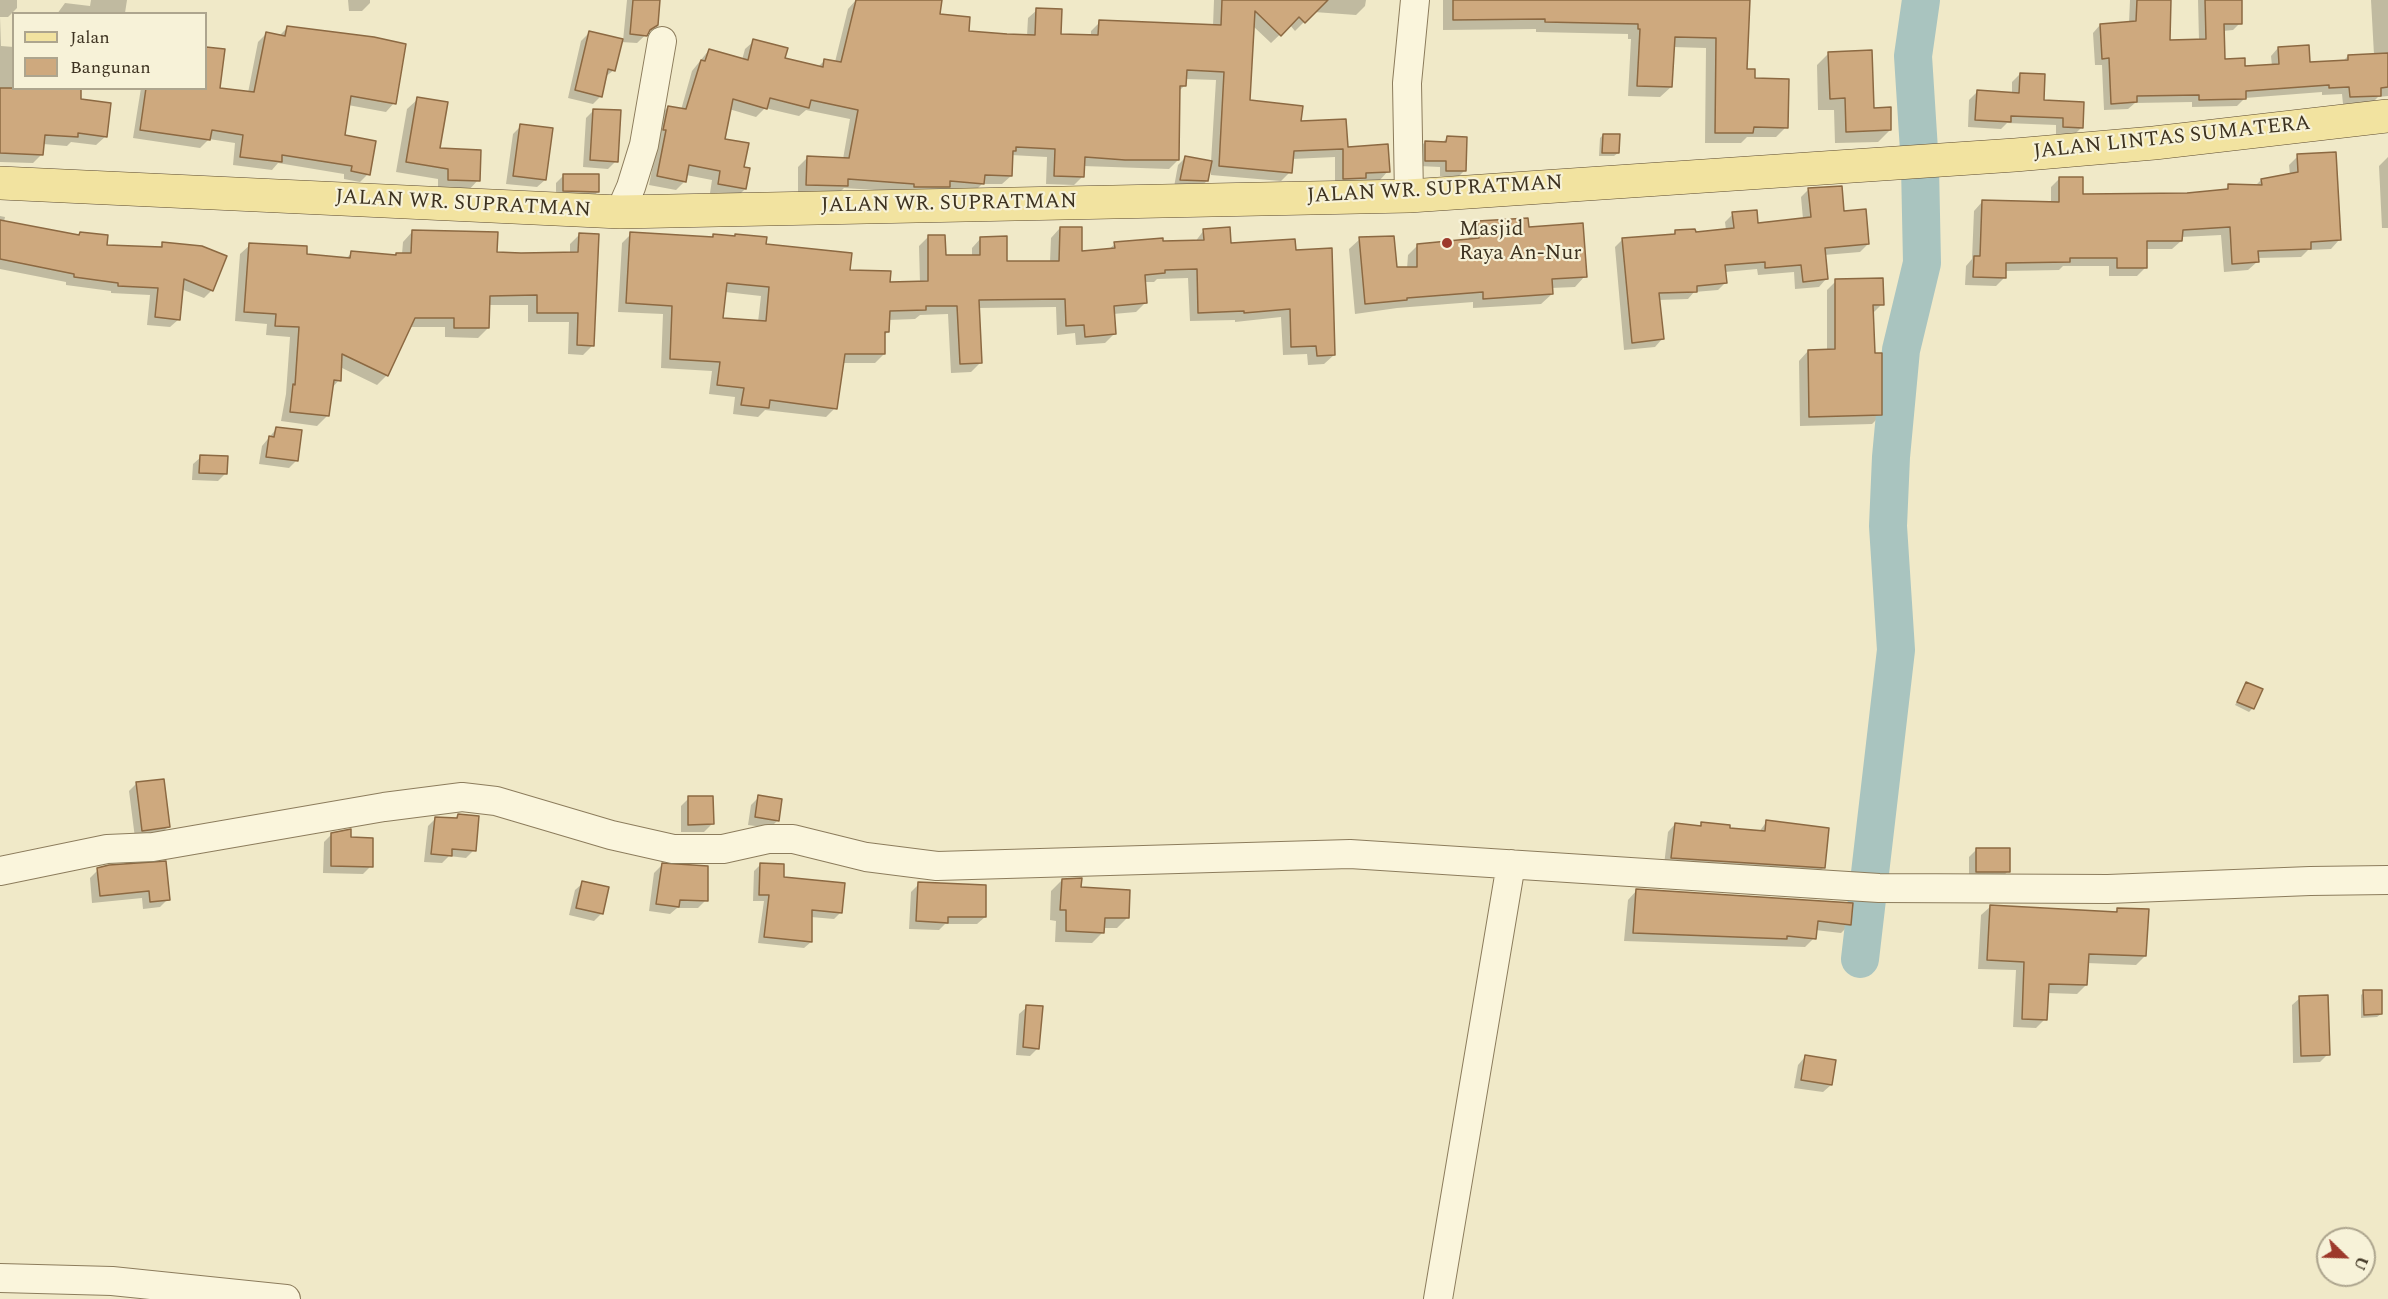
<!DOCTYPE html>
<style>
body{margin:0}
#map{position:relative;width:2388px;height:1299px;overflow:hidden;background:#f0e9c8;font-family:Spectral,serif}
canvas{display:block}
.legend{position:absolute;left:12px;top:12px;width:195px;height:78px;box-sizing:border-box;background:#f7f2d8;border:2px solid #ada58e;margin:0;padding:8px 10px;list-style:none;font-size:18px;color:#3d3220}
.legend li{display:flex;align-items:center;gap:12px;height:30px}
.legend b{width:30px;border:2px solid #ada58e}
.north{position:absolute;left:2316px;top:1227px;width:60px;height:60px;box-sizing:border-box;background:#f7f2d8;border:2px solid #ada58e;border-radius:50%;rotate:113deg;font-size:16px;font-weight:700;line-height:24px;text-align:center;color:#3d3220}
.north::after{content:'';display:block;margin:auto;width:21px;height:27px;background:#9d392b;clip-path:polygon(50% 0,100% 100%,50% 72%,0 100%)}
</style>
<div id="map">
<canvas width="2388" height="1299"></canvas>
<ul class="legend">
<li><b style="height:8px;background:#f2e3a0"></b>Jalan</li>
<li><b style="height:16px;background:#cea97e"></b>Bangunan</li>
</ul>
<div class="north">U</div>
</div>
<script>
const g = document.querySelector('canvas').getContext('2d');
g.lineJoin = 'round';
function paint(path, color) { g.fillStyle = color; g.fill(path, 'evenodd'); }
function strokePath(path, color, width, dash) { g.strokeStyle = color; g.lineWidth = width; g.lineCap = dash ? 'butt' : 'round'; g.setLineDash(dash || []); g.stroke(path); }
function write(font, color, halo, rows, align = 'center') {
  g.font = font + ' Spectral,serif'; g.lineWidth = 4.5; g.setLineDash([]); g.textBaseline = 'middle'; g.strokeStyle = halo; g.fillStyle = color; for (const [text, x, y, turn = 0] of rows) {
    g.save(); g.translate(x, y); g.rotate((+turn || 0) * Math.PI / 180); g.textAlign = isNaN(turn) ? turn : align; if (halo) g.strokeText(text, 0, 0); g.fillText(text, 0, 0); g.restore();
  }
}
paint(new Path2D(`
 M0 0H17V8L8 17H0L1 46 14 47V88L79 100 106 136 96 145 71 142 67 146 43 144 42 154 33 163 0 162Z
 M91 0H127L125 13 128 14H57L65 3 90 6Z
 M348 0H370V3L362 11H349Z
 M627 0H659L656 25 637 43 621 42 614 70 605 77 601 96 593 104 568 98 581 41 589 33 623 41Z
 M856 0H940L938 16 967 32 1027 36 1028 18 1037 10 1060 36 1091 37V31L1100 22 1213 26 1214 0H1366L1365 6 1356 15 1314 12 1295 31 1290 25 1271 43 1253 26 1248 102 1300 123 1388 171 1380 180 1335 187V157L1292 159 1290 172 1281 181 1211 175V167H1209L1207 181 1199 188 1174 187 1178 165 1186 157 1211 162 1216 80 1185 79 1184 86 1178 92V160L1169 169 1083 166V176L1074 185 1046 184 1047 157 1011 155V176L1002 184H982L974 192H906L844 188 838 194 798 193V167L807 158 843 159 850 119 806 110 799 116 765 108 756 117 729 109 724 140 745 189 736 198 710 193 712 180 686 175 685 181 676 190 649 185 658 139 659 116 668 107 681 110 692 71 709 50 742 60 745 49 754 41 783 59 818 67 825 60 835 62 848 9Z
 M1443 0H1729L1745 70 1786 127 1776 137H1747L1741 143H1705L1706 48 1673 47 1671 87 1660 97 1628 96 1631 39H1628V34L1536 32V29L1443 30Z
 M2130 0H2170L2168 41 2199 40 2198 0H2240V23L2233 30 2223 31 2224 60 2244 67 2272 66 2271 56 2278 48 2308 64 2343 61 2348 56 2374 55 2371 0H2388V96L2378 97 2372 103 2343 104 2342 94 2322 95V92L2245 98 2237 106 2192 107V102L2135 103 2128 109 2104 110 2102 65H2095L2093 33 2100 25 2129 23Z
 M287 28 394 103 386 112 348 105 343 136 368 174 360 182 344 179V174L278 163 272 170 233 165 235 143 209 139 200 148 133 138 141 88H206V49L223 51 218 89 248 93 258 42 266 34 279 36Z
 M1829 53 1890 130 1878 142 1835 143 1834 110H1818L1817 65Z
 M2020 74 2042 101 2082 127 2074 135 2056 134V125L2007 123 2001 129 1968 127 1969 100 1977 92 2012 94V82Z
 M418 99 438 150 478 180 468 191 438 190V179L396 172 407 109Z
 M594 110 616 161 608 169 583 167 586 118Z
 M521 126 545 180 537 187 506 184 513 134Z
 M1603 135 1618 153 1614 156H1599L1600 138Z
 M1447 138 1465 170 1459 176H1440V167L1419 166V148L1425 142 1442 143Z
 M2298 156 2339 240 2331 249 2308 250 2301 257 2257 258V262L2248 270 2224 272 2221 235 2181 237V241L2172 249H2146L2145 268 2137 276H2109V266H2063L2059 270 2005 271V277L1996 286 1965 285 1966 266 1972 259 1974 211 1982 202 2051 204V187L2060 178 2082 195 2187 194 2224 190 2229 186H2255L2261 180 2290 175 2289 165Z
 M2388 157V228H2382L2379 166Z
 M564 175 598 192 590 199 556 198V183Z
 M1809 189 1843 213 1868 244 1860 252 1824 255 1826 279 1819 287 1795 289 1794 272 1758 275 1757 269 1725 272V283L1718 290 1694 292 1688 299 1658 300 1662 339 1655 347 1624 350 1615 247 1623 239 1671 236 1675 232 1694 233 1726 230 1725 222 1733 214 1756 225 1803 219 1801 197Z
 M0 216 5 217 4 222 77 237 80 233 105 246 158 248 163 244 212 290 204 298 181 289 179 319 170 327 147 325 150 295 111 293V291L66 285V282L0 269Z
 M1478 222 1527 229 1585 276 1575 287 1551 288 1552 294 1541 304 1473 308V302L1397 308 1355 314 1349 249 1360 239 1395 269H1407L1408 255 1418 245 1469 241 1468 233Z
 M1060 228 1080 252 1108 250 1115 244 1195 242 1204 230 1229 245 1295 251 1334 355 1324 364 1308 365 1307 354 1283 355 1281 317 1235 322V320L1190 321 1188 278 1157 279 1154 282H1144L1145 303 1136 312 1113 314 1114 334 1105 343 1076 345 1075 333 1057 335 1056 307 978 308 981 362 971 372 951 373 948 314 920 315 915 319 888 320V332L884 335V354L875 363H842L835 408 826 417 765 410 758 417 733 414 735 397 709 394 712 371 661 368 663 314 618 312 622 243 631 234 711 238 714 235 733 237 735 235 889 284 920 283 919 246 928 237 944 257H972V248L981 238 1006 262H1050L1051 238ZM725 292 761 296 758 322 722 320Z
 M412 232 496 253 570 254V244L580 234 593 345 583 355 568 354 569 322H528V305H488V328L478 338 445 337V327H409L387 375 377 385 340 367 339 380 331 389 327 416 317 426 281 421 286 394 290 337 266 335 267 324 235 321 240 254 250 245 305 256 345 259 352 253 395 256 402 254 403 242Z
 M1836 281 1882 304 1873 313V355L1881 415 1872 424 1800 426 1799 361 1808 351H1827V290Z
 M277 428 297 460 289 468 259 464 262 446Z
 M201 457 226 473 218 481 192 480 193 464Z
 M2247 683 2253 708 2249 712 2235 705Z
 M137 783 168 827 160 835 135 838 129 791Z
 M759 797 778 820 770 828 748 825 751 805Z
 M689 798 712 824 704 832H681V806Z
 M458 816 474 850 466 858 449 856 442 863 424 862 428 826 435 819 454 820Z
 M1767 821 1824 867 1816 875 1664 865 1668 832 1675 824 1698 827 1702 824 1728 830 1759 832Z
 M332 834 350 839 371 866 363 874 323 873 324 842Z
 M1977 849 2008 871 2001 879H1969V857Z
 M662 865 706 900 698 908H677L670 914 649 911 654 873Z
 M760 865 841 912 834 919 811 917V942L804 948 758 943 764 901H753L754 871Z
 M109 867 168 899 160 907 143 909 142 898 92 903 90 878 98 870Z
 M1062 880 1080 888 1128 917 1117 928H1103V932L1092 943 1055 942 1056 921 1050 920 1051 891Z
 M583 883 602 913 594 921 569 915 575 890Z
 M919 884 985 917 977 924H945L939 930 909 929 911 892Z
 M1637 890 1850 924 1841 933 1815 930 1814 938 1805 947 1624 941 1628 900Z
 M1990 907 2114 913 2118 909 2145 956 2136 965 2087 963 2086 985 2077 994 2047 993 2045 1019 2036 1028 2013 1027 2016 970 1978 969 1981 915Z
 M2364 992 2381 1014 2377 1017 2361 1018V995Z
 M2300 998 2328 1054 2320 1062 2293 1063 2292 1005Z
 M1027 1007 1038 1048 1030 1056 1016 1055 1019 1014Z
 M1805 1057 1831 1085 1823 1092 1794 1088 1798 1065Z`), '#0003');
strokePath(new Path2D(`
 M1860 959 1896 650 1888 526 1891 457 1901 350 1922 263 1920 166 1913 56 1921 0`), '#a9c4bf', 38);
const building = new Path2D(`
 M633 0H660L658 25 650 30 647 36 630 34Z
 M856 0H942L940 14 970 17 969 31 1007 34 1035 35 1036 8 1062 9 1061 34 1098 35 1099 20 1221 25 1222 0H1328L1305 23 1299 17 1281 36 1255 11 1250 100 1303 106 1301 121 1346 119 1348 147 1388 144 1390 172 1366 173V178L1343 179V149L1294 151 1292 173 1219 166 1224 72 1187 70 1186 86H1180L1179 160H1125L1085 157 1084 177 1054 176 1055 149 1016 147V151H1013L1012 176 985 175 984 184 950 181V187H914V184L848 179V186L806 185 807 156 849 158 858 110 811 100 809 108 770 98 767 109 733 99 725 139 749 143 744 167 750 168 746 189 718 184 720 171 689 165 686 182 657 176 666 130H663L668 106 686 109 701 60 705 61 709 49 748 60 753 39 788 48 785 58 823 67 824 59 841 62Z
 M1453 0H1750L1747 69H1755V78L1789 79 1788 128 1754 127 1753 133H1715L1716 38 1675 37 1672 87 1637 86 1640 29H1638V24L1545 22V19L1453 20Z
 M2137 0H2171L2170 40 2206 39 2205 0H2242V24H2224L2225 59 2245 58V66L2279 64 2278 47 2309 45 2310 62 2348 60V55L2388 53V87L2381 88V96L2350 97 2349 87 2329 88V85L2246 91V99L2199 100V95L2137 96V102L2111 104 2109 58 2102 59 2100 24 2136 21Z
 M287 26 374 37 406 44 396 104 351 96 345 135 376 141 370 175 351 171 352 166 282 155V162L240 157 243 135 212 130 210 140 140 130 146 88H206V47L225 49 220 88 254 92 266 32 285 36Z
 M589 31 623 39 615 71 608 69 602 97 575 90Z
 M1872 50 1874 108 1891 107V130L1846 132 1845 98 1830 99 1828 52Z
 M2020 73 2045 74 2044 100 2084 102 2083 128 2063 127V118L2011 116V122L1975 120 1977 90 2019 93Z
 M0 88H81V99L111 103 107 137 78 133V137L45 135 43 155 0 153Z
 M417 97 448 102 440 148 481 150 480 181 448 180V169L406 162Z
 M593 109 621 110 618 162 590 160Z
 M520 124 553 128 546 180 513 176Z
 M1603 134H1620L1619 153H1602Z
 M1447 136 1467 137 1466 171H1446V161H1425V141L1446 142Z
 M2336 152 2341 240 2311 242V249L2258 251 2259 262 2232 264 2230 227 2183 230 2182 241H2147V268H2117V258H2070V262L2006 263V278L1973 277 1974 256H1980L1982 200 2059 202V177H2083V194L2187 193 2228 189V184L2262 185 2261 179 2298 172 2297 154Z
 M1185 156 1212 161 1208 181 1180 180Z
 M563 174H599V192L563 191Z
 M1842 186 1844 211 1866 209 1869 244 1825 248 1828 279 1803 282 1801 265 1765 268V262L1725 265 1727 283 1697 286V292L1659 293 1664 339 1632 343 1622 238 1675 234V230L1695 229 1696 232 1734 228 1732 212 1757 210 1758 223 1811 217 1808 188Z
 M1528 218 1529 227 1583 223 1587 277 1552 279 1553 294 1483 299V292L1407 298V300L1365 304 1359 237 1394 236 1397 267H1417V244L1479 238 1478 221Z
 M0 220 79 235 80 232 108 235 107 245 162 247V242L202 246 227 256 213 291 184 279 180 320 155 317 158 288 118 286V283L74 277V274L0 259Z
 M1060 227H1082V251L1115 248 1114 242 1163 238V241L1204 240 1203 229 1230 227 1231 243 1295 239 1296 250 1332 248 1335 355 1317 356 1316 346 1291 347 1290 309 1244 313V311L1198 313 1197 269 1165 270V273L1145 275 1147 303 1114 306 1116 334 1085 337 1084 325 1066 326 1065 299 979 300 982 363 960 364 957 306H926V310L890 311 889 332H885V354H845L837 409 770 400 769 408 741 405 744 388 717 385 720 362 670 359 672 306 626 303 630 232 713 237V234L735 236V234L767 237 766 244 852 253 850 270 891 271 890 282 928 281V235H945L946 255H980V237L1007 236V261H1059ZM727 283 769 287 766 321 723 318Z
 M412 230 498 232 497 252 521 253 578 252 579 233 599 234 594 346 577 345 578 313H537V295L490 296 489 328H454V318H415L388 376 342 354 341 381 334 380 329 416 290 412 293 384 295 385 299 327 275 326 276 314 244 312 249 243 307 246V254L350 258 351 251 396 255V253H411Z
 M1883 278 1884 305H1873L1875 353H1882V415L1809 417 1808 350 1835 349V279Z
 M276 427 302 430 298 461 266 457 269 436 274 437Z
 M200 455 228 456 227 474 199 473Z
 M2246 682 2263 689 2254 709 2237 702Z
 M164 779 170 827 142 831 136 782Z
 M758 795 782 799 779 821 755 817Z
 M688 796H713L714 824 688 825Z
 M458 814 479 816 476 851 452 849V856L431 854 435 817 457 818Z
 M1766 820 1829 828 1825 868 1671 858 1675 823 1701 826V822L1730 825V828L1765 831Z
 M351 829V837L373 838V867L331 866V833Z
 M1976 848H2010V872H1976Z
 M166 861 170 900 150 902 149 891 100 896 97 868 109 865Z
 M662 863 708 866V901L680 900 679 907 656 904Z
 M760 863 784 864V877L845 883 842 913 812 910V942L764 937 769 895H759Z
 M1082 878 1081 887 1130 890 1129 918H1105L1104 933 1066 931V910H1060L1062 879Z
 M582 881 609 887 603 914 576 908Z
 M918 882 986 885V917H948V923L916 921Z
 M1636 889 1853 903 1851 925 1818 921 1816 939 1787 936V939L1633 933Z
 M1990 905 2117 912V908L2149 909 2146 956 2089 954 2087 985 2049 984 2047 1020 2022 1019 2024 962 1987 960Z
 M2363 990H2382V1014L2364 1015Z
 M2328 995 2330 1055 2301 1056 2299 996Z
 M1026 1005 1043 1006 1039 1049 1023 1047Z
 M1805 1055 1836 1060 1832 1085 1801 1080Z`);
paint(building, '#cea97e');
strokePath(building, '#8c6942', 1.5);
const minor = new Path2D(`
 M1409 196 1407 83 1415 0
 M620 212 631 187 644 145 662 41
 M0 871 107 849 153 847 384 807 462 797 496 801 611 835 673 849H723L768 839H793L866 857 937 866 1350 854 1879 888 2108 889 2310 881 2388 880
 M0 1278 112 1281 286 1299
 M1438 1299 1511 864`);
const major = new Path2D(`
 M0 183 620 212 1409 196 2015 155 2154 143 2388 116`);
strokePath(minor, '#8c7c5c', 30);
strokePath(major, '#5b4930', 34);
strokePath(minor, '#faf5dc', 28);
strokePath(major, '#f2e3a0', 33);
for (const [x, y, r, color] of [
 [1447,243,6,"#9d392b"]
]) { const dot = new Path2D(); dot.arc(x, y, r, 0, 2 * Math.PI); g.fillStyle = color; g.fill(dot); strokePath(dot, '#f7f2d8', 2); }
write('21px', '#3d3220', '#f7f2d8', [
 ["JALAN LINTAS SUMATERA",2172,139,-6],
 ["JALAN WR. SUPRATMAN",1435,191,-3],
 ["JALAN WR. SUPRATMAN",463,205,3],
 ["JALAN WR. SUPRATMAN",949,205,-1]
]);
write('21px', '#3d3220', '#f7f2d8', [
 ["Masjid",1459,231],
 ["Raya An-Nur",1459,255]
], 'left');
</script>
